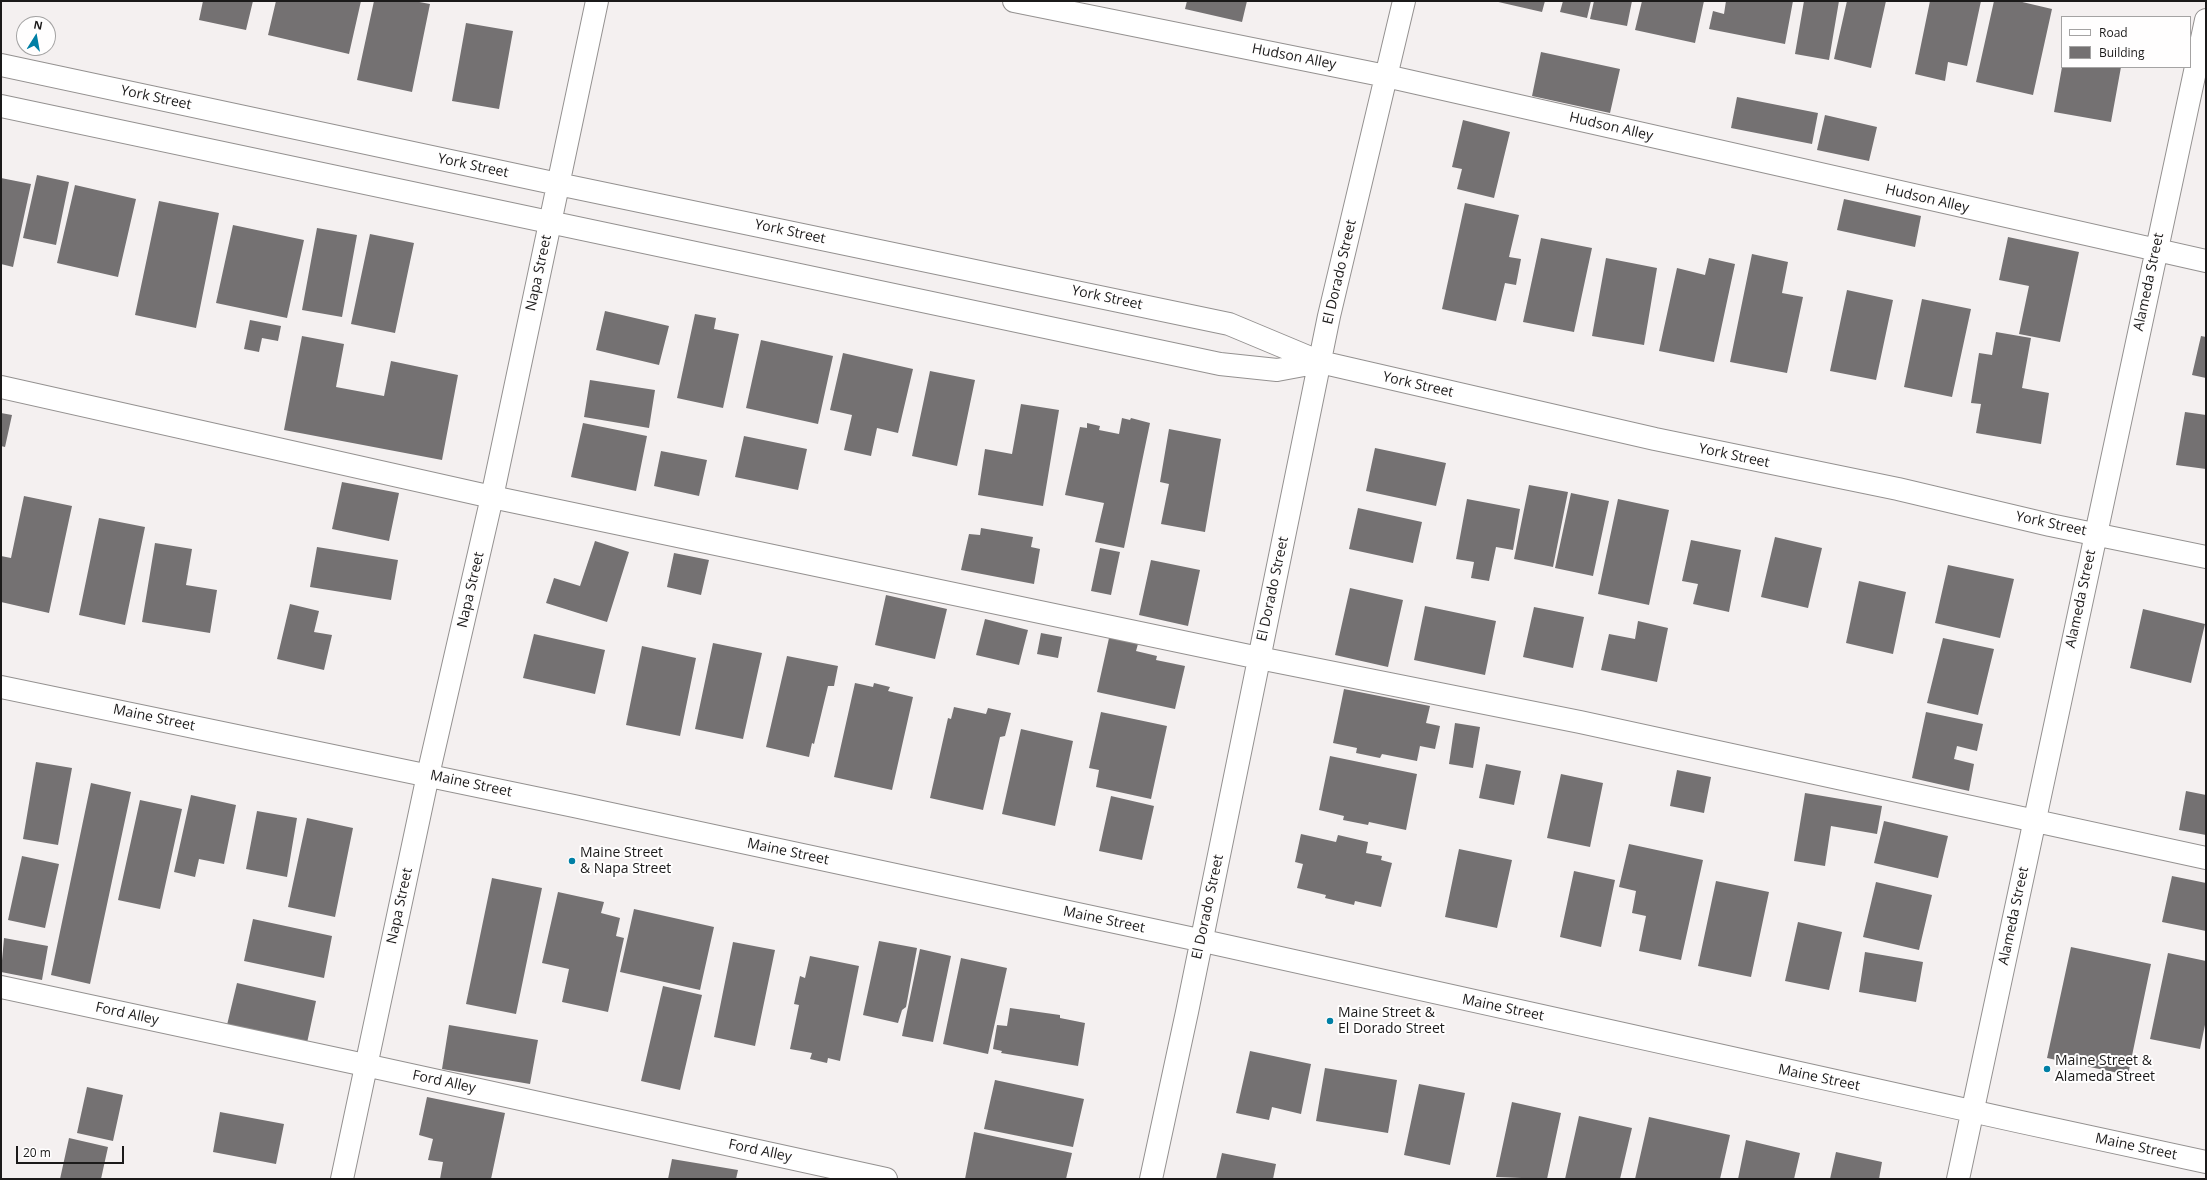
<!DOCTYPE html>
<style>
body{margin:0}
#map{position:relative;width:2207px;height:1180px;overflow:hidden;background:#f4f0f0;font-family:"Open Sans",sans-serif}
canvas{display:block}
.frame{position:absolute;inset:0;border:2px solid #1b1a1a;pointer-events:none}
.legend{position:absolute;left:2061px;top:16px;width:130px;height:52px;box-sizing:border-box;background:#fffefe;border:1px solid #a4a3a3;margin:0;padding:5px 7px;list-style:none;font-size:12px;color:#1b1a1a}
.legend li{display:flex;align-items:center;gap:8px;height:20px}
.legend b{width:20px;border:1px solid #a4a3a3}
.north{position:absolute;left:16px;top:16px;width:40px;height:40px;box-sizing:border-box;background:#fffefe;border:1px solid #a4a3a3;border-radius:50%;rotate:11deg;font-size:11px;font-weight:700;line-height:16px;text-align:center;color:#1b1a1a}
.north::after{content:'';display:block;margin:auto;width:14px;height:18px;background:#007fa5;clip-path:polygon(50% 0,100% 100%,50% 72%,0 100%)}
.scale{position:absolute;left:16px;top:1146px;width:108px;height:18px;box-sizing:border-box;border:2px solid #1b1a1a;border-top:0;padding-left:5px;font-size:12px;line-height:14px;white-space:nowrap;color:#1b1a1a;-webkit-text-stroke:3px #fffefe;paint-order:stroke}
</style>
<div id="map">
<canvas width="2207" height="1180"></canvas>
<div class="frame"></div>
<ul class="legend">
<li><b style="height:5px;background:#fff"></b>Road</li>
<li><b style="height:11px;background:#747172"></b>Building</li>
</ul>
<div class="north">N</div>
<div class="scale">20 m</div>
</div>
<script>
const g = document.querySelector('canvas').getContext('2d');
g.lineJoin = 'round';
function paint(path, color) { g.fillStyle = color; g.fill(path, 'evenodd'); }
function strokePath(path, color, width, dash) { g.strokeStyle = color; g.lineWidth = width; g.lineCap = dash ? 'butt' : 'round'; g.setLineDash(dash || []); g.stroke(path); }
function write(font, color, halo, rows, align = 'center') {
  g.font = font + ' "Open Sans",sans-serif'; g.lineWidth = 4; g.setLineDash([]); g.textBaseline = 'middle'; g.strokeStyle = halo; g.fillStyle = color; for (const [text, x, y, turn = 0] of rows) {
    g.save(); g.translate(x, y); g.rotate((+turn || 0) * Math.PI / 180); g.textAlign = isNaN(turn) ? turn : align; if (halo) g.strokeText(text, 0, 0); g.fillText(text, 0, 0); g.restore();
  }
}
paint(new Path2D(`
 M203 1H253L246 30 199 20Z
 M276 1H361L349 54 268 35Z
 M374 1H414L430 4 412 92 357 80Z
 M1187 1H1247L1242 22 1185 9Z
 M1494 1H1545L1542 12Z
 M1563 1H1591L1587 18 1560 12Z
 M1594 1H1632L1627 26 1590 19Z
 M1642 1H1704L1695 43 1635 30Z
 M1726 1H1793L1785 44 1709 29 1713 11 1724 14Z
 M1804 1H1839L1829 60 1795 54Z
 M1847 1H1886L1871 68 1834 59Z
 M1930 1H1981L1967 66 1948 62 1945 81 1915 74Z
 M1994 1H2018L2052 9 2033 95 1976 82Z
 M466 23 513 31 499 109 452 101Z
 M1541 52 1620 69 1610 113 1532 96Z
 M2062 67H2121L2111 122 2054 112Z
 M1737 97 1818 113 1812 144 1731 128Z
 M1825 115 1877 127 1869 161 1817 150Z
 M1463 120 1510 132 1494 198 1457 189 1462 169 1452 167Z
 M37 175 69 182 56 245 23 238Z
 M1 178 31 184 13 267 1 264Z
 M75 185 136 199 118 277 57 263Z
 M1844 199 1921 216 1915 247 1837 230Z
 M159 201 219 213 196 328 135 315Z
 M1465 203 1519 215 1509 257 1521 259 1516 285 1505 283 1496 321 1442 309Z
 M233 225 304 240 287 318 216 303Z
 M317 228 357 235 342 317 302 310Z
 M370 234 414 243 395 333 351 324Z
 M2008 237 2079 252 2060 342 2019 334 2029 286 1999 280Z
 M1541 238 1592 248 1574 332 1523 322Z
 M1752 254 1788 262 1782 293 1803 297 1787 373 1730 362Z
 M1606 258 1657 268 1644 345 1592 336Z
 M1709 258 1735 264 1714 362 1659 351 1677 268 1705 275Z
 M1847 290 1893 300 1876 380 1830 371Z
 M1922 299 1971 309 1952 397 1904 387Z
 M605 311 669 326 659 365 596 350Z
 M695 314 716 318 714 329 739 334 723 408 677 398Z
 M250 320 281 326 278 341 262 338 259 352 244 349Z
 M1996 332 2031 338 2022 388 2049 393 2041 444 1976 433 1981 404 1971 403 1979 353 1992 355Z
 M302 336 344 344 336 387 384 396 391 361 458 375 442 460 284 430Z
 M2201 336 2206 337V378L2192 375Z
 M761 340 833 356 818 424 746 408Z
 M843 353 913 369 898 433 877 428 871 456 844 450 852 415 830 410Z
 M930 371 975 380 957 466 912 456Z
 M590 380 655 390 649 428 584 417Z
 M1021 404 1059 410 1043 506 978 495 985 449 1012 454Z
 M2185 412 2206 415V469L2176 465Z
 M1 413 12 415 5 447 1 446Z
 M1122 418 1130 420 1131 418 1150 423 1124 548 1095 542 1104 503 1065 495 1080 427 1087 428V423L1100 426 1099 430 1119 434Z
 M583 423 647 436 636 491 571 477Z
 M1169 429 1221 439 1205 532 1161 524 1169 484 1160 482Z
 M744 436 807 449 798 490 735 477Z
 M1375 448 1446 463 1436 506 1366 491Z
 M661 451 707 460 699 496 654 486Z
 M342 482 399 493 389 541 332 529Z
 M1529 485 1568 492 1553 567 1514 559Z
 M1571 493 1609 501 1593 576 1555 568Z
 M24 496 72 506 49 613 1 602V556L11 558Z
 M1467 499 1520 509 1513 550 1496 547 1489 581 1471 578 1474 562 1456 559Z
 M1618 499 1669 510 1649 605 1598 594Z
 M1358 508 1422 522 1413 563 1349 549Z
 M99 518 145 527 125 625 79 615Z
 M981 528 1033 537 1031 547 1040 549 1034 584 961 570 969 534 980 535Z
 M1775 537 1822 548 1808 608 1761 597Z
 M1691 540 1741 550 1729 612 1693 604 1698 584 1682 581Z
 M595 541 629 552 607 622 546 603 554 578 580 586Z
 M155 543 192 549 186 585 217 590 210 633 142 622Z
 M317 547 398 560 391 600 310 587Z
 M1100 548 1120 552 1111 595 1091 591Z
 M674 553 709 560 701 595 667 587Z
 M1151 560 1200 570 1188 626 1139 615Z
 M1948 565 2014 579 2000 638 1935 623Z
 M1859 581 1906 592 1893 654 1846 643Z
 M1350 588 1403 600 1388 667 1335 655Z
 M886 595 947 609 935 659 875 645Z
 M290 604 319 611 314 632 332 635 324 670 277 659Z
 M1425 606 1496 621 1485 675 1414 660Z
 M1534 607 1584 617 1573 668 1523 657Z
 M2143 609 2205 624 2191 683 2130 668Z
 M985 619 1028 630 1019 665 976 655Z
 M1638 621 1668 628 1657 682 1601 670 1609 634 1635 639Z
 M1041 633 1062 637 1058 658 1037 654Z
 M534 634 605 650 595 694 523 678Z
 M1109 638 1138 644 1136 651 1157 656 1156 660 1185 666 1175 709 1097 692Z
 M1943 638 1994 649 1978 715 1927 703Z
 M713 643 762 653 743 739 695 729Z
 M642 646 696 658 680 736 626 725Z
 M787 656 838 666 834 686H828L814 744 812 743 809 757 766 747Z
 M855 683 873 687 874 683 890 687 888 691 913 697 892 790 834 777Z
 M1344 689 1430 706 1426 723 1440 726 1435 749 1420 746 1417 761 1382 754 1380 758 1356 753 1357 748 1333 743Z
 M954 707 986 714 988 708 1011 713 1005 736 1000 737 983 810 930 798 948 718 951 719Z
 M1101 712 1167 726 1151 799 1096 787 1099 770 1089 768Z
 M1926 712 1983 724 1977 751 1957 746 1954 759 1974 764 1969 791 1912 778Z
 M1455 723 1480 727 1473 768 1449 764Z
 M1021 729 1073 741 1055 826 1002 814Z
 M1330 756 1417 774 1406 830 1369 822 1368 825 1343 820 1344 816 1319 810Z
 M36 762 72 768 58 845 23 839Z
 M1486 764 1521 771 1514 805 1479 798Z
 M1677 770 1711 777 1704 813 1670 806Z
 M1561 774 1603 783 1590 847 1547 838Z
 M91 783 131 792 90 984 51 975Z
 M2186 791 2206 795V835L2179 830Z
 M1805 793 1882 806 1877 834 1831 826 1825 866 1794 861Z
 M191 795 236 805 224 864 199 859 195 877 174 872Z
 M1111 796 1154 806 1142 860 1099 851Z
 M140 800 182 809 160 909 118 900Z
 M257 811 297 818 287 877 246 869Z
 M307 818 353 828 335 917 288 907Z
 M1884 821 1948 836 1938 878 1874 863Z
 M1301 834 1336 842 1338 835 1368 842 1366 853 1382 856 1381 860 1392 863 1381 907 1355 901 1354 905 1325 898 1326 895 1297 888 1303 864 1295 862Z
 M1629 844 1703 860 1681 960 1639 951 1646 916 1632 913 1636 891 1619 887Z
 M1459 849 1512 860 1497 928 1445 917Z
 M22 856 59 864 45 928 8 920Z
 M1574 871 1615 880 1601 947 1560 937Z
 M2172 876 2206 883V931L2162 922Z
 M492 878 542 888 516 1014 466 1004Z
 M1716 881 1769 892 1751 977 1698 966Z
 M1876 882 1932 895 1919 950 1863 937Z
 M558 892 604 902 601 913 620 918 616 936 624 938 608 1012 562 1002 569 969 542 963Z
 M634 909 714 927 700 990 620 972Z
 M253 919 332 936 324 978 244 961Z
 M1798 922 1842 932 1829 990 1785 981Z
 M4 938 48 946 42 980 1 972Z
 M879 941 917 948 906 1007 902 1010 898 1023 863 1015Z
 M733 942 775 950 755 1046 714 1037Z
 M2071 947 2151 964 2128 1075 2047 1058Z
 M920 949 951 956 933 1042 902 1036Z
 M1865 952 1923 962 1916 1002 1859 992Z
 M2168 953 2206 961V1020L2200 1049 2150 1039Z
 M810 956 859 966 840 1061 828 1058 827 1063 810 1059 812 1053 790 1049 799 1005 794 1004 800 976 805 978Z
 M961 958 1007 968 988 1054 943 1044Z
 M237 983 316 1001 307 1043 227 1025Z
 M663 986 702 995 680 1090 641 1081Z
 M1010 1008 1060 1015V1018L1085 1023 1078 1066 1001 1053 1002 1051 993 1049 997 1025 1007 1026Z
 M449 1025 538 1040 530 1084 442 1069Z
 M1250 1051 1311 1064 1301 1114 1272 1107 1269 1120 1236 1113Z
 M1325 1068 1397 1080 1388 1133 1316 1121Z
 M995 1080 1084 1099 1073 1147 984 1129Z
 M1419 1084 1465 1093 1450 1165 1404 1155Z
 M87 1087 123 1095 113 1141 77 1133Z
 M427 1097 505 1113 491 1179H440L443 1162 428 1160 433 1139 419 1135Z
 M1512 1102 1561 1113 1547 1179 1496 1177Z
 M220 1112 284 1124 276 1164 213 1152Z
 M1579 1116 1632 1128 1620 1179H1565Z
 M1649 1117 1730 1135 1720 1179H1635Z
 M974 1132 1072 1153 1066 1179H965Z
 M69 1138 108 1147 101 1179H60Z
 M1746 1140 1800 1153 1794 1179H1738Z
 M1836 1152 1882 1162 1879 1179H1830Z
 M1222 1153 1276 1164 1273 1179H1216Z
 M672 1159 738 1170 736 1179H668Z`), '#747172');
const minor = new Path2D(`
 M1014 1 1386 76 2206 261
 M1 65 558 184 1229 324 1320 362 1655 439 1898 489 2050 525 2206 557
 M1 106 1220 364 1277 370 1320 362
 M1 387 492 497 1259 658 1580 722 2206 858
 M1 687C401 769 800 853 1199 940 1535 1014 1870 1090 2206 1162
 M1 987 365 1065 886 1179
 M342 1179 428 775 492 497 597 1
 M1151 1179 1187 1012 1329 316 1404 1
 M1958 1179 2206 20`);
strokePath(minor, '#949190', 24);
strokePath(minor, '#fff', 22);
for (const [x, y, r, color] of [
 [572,861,4,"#007fa5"],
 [1330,1021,4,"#007fa5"],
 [2047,1069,4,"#007fa5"]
]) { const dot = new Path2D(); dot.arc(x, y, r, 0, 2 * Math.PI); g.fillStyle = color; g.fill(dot); strokePath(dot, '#fffefe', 1.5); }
write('14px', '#1b1a1a', '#fffefe', [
 ["Hudson Alley",1294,57,11],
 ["York Street",156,98,12],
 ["Hudson Alley",1611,127,13],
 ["York Street",473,166,12],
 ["Hudson Alley",1927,199,13],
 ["York Street",790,232,12],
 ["El Dorado Street",1340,272,-77],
 ["Napa Street",539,273,-78],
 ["Alameda Street",2149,282,-78],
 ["York Street",1107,298,12],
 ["York Street",1418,385,13],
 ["York Street",1734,456,12],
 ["York Street",2051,524,12],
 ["El Dorado Street",1273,589,-78],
 ["Napa Street",471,590,-77],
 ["Alameda Street",2081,599,-78],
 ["Maine Street",154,718,12],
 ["Maine Street",471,784,12],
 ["Maine Street",788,852,12],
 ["Napa Street",400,906,-78],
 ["El Dorado Street",1208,907,-78],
 ["Alameda Street",2014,916,-78],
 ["Maine Street",1104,920,12],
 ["Maine Street",1503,1008,12],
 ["Ford Alley",127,1014,12],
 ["Maine Street",1819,1078,12],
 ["Ford Alley",444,1082,12],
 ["Maine Street",2136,1147,12],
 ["Ford Alley",760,1151,12]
]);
write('14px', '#1b1a1a', '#fffefe', [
 ["Maine Street",580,853],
 ["& Napa Street",580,869],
 ["Maine Street &",1338,1013],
 ["El Dorado Street",1338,1029],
 ["Maine Street &",2055,1061],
 ["Alameda Street",2055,1077]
], 'left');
</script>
